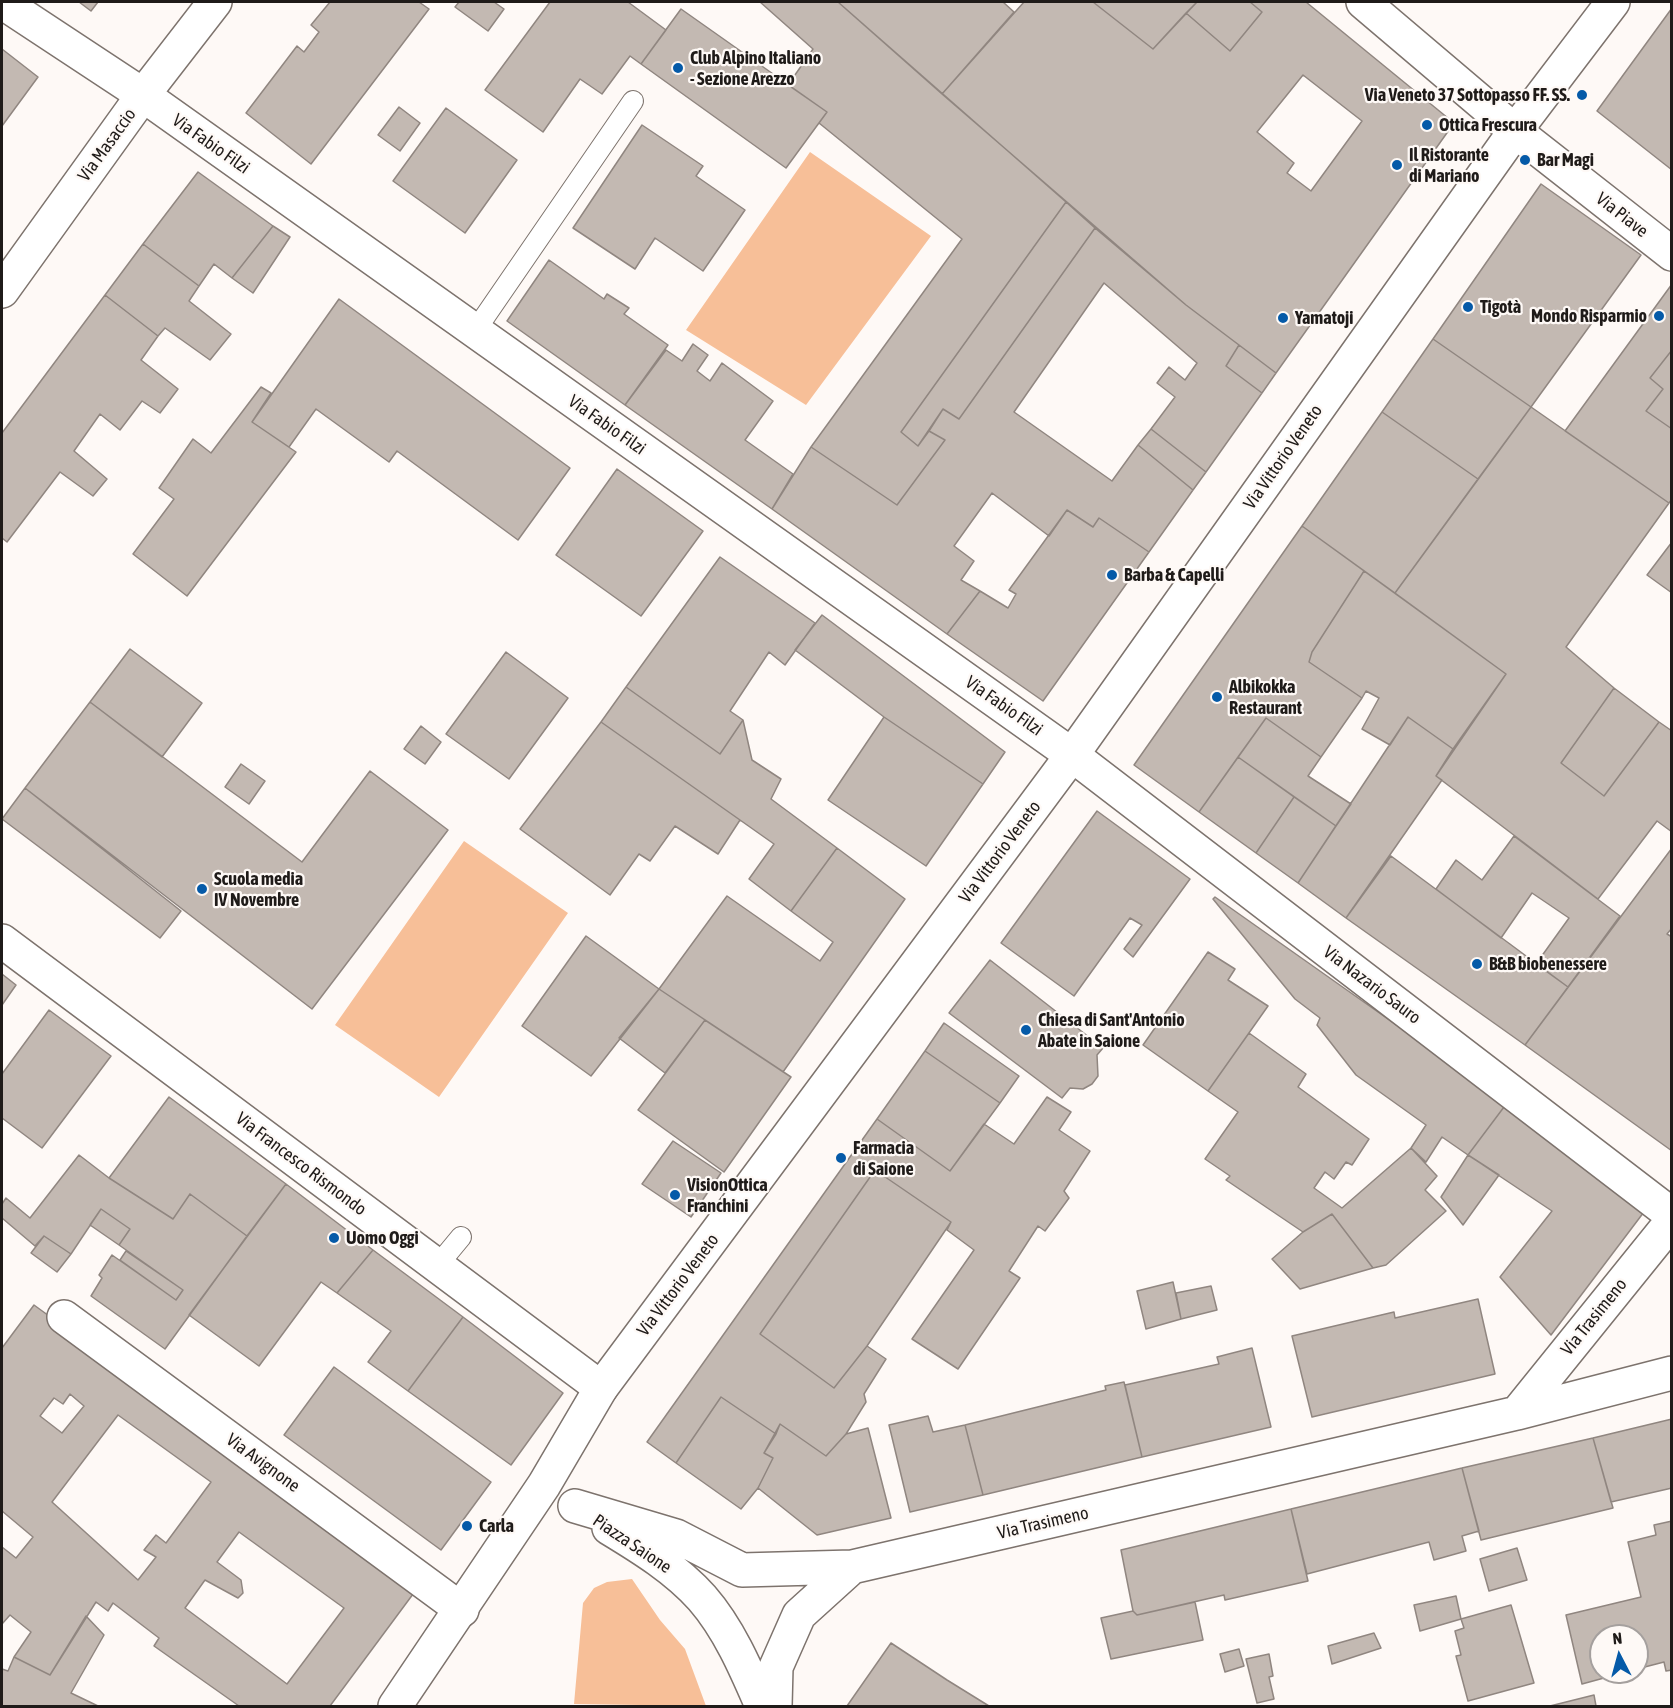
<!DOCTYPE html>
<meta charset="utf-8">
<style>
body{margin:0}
#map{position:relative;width:1673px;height:1708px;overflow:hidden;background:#fef9f6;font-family:"Asap Condensed",sans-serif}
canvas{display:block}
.frame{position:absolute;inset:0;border:3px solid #1f1b19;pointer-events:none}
.north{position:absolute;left:1589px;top:1624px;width:60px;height:60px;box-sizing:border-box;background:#fef9f6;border:2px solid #a5a09e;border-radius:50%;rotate:354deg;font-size:16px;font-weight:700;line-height:24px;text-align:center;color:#1f1b19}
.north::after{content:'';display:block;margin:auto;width:21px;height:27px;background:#055aa8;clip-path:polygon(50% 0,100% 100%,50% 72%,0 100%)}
</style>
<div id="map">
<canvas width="1673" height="1708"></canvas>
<div class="frame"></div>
<div class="north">N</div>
</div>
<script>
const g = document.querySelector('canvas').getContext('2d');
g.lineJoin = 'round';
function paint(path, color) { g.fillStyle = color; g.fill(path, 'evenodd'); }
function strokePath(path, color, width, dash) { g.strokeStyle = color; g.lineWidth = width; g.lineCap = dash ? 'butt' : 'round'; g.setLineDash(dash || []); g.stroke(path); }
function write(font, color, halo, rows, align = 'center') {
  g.font = font + ' "Asap Condensed",sans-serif'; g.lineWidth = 4.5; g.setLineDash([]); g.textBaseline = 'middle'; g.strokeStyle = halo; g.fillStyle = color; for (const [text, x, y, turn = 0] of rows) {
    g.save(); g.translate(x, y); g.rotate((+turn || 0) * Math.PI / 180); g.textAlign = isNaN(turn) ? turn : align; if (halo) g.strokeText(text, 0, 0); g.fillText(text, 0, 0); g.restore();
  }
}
paint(new Path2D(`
 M810 152 931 236 806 405 686 330Z
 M464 841 568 913 439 1097 335 1025Z
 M632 1579 660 1620 685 1649 706 1706 574 1704 583 1603 594 1588 607 1582Z`), '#f7bf98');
const building = new Path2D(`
 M79 2H98L91 11Z
 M330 2H419L429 9 311 164 246 113 297 46 304 52 319 32 311 25Z
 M459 2H494L504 9 488 31 455 7Z
 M550 2H628L666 30 641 64 630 56 602 94 580 79 543 132 485 90Z
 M760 2H838L1066 202 901 432 918 446 929 431 945 440 897 505 811 447 962 239 819 123 827 112 788 85 813 49Z
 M838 2H1003L1014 12 942 94Z
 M1024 2H1093L1153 49 1186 13 1230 51 1262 12 1250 2H1306L1454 123 1276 373 1186 305 942 94ZM1303 75 1362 121 1311 191 1287 173 1294 163 1257 132Z
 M1093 2H1197L1153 49Z
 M1197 2H1250L1262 12 1230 51 1186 13Z
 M1672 8V170L1597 111Z
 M681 9 827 112 786 168 641 64Z
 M2 49 38 77 2 126Z
 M399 107 420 123 400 151 378 135Z
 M446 108 517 160 465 233 393 181Z
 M642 125 703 166 696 176 745 210 703 271 655 238 635 269 573 228Z
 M198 172 273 226 232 278 214 264 199 286 143 244Z
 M1541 184 1641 255 1531 407 1433 339Z
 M1066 202 1095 228 959 419 943 409 918 446 901 432Z
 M273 226 290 237 253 293 232 278Z
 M1095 228 1186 305 1239 345 1226 366 1262 393 1206 472 1151 429 1175 397 1157 383 1169 367 1185 380 1197 363 1104 283 1014 412 1112 481 1138 445 1193 490 1149 552 1099 518 1093 527 1067 510 1049 536 992 493 954 546 974 561 961 580 980 591 947 634 772 509 811 447 897 505 945 440 929 431 943 409 959 419Z
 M143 244 199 286 189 301 231 334 210 360 165 328 158 336 105 295Z
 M549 260 604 299 607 294 629 308 624 314 668 345 625 405 507 321Z
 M1672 284V350L1650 378 1663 389 1646 411 1672 429V499L1669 503 1565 431Z
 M105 295 158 336 141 360 178 389 160 413 142 401 120 430 100 414 74 451 107 479 93 496 60 472 7 542 2 538V433Z
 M339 299 570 468 518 540 397 451 389 462 316 409 289 447 252 422Z
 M1433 339 1531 407 1478 479 1382 412Z
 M693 344 708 355 697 371 710 381 722 363 773 401 745 440 793 474 772 509 625 405 666 350 682 361Z
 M1239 345 1276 373 1262 393 1226 366Z
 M1672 350V429L1646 411 1663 389 1650 378Z
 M261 387 271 393 252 422 296 452 187 596 133 554 174 499 159 488 193 439 211 453Z
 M1531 407 1669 503 1566 647 1614 688 1561 763 1604 796 1659 722 1672 731V832L1657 821 1598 899 1436 776 1506 674 1395 593Z
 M1382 412 1478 479 1395 593 1302 526Z
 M1151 429 1206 472 1193 490 1138 445Z
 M617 469 703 531 641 616 556 555Z
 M1067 510 1093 527 1099 518 1149 552 1043 701 947 634 980 591 1008 608 1016 594 1009 590Z
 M1302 526 1364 571 1312 652 1309 662 1362 698 1321 757 1266 718 1199 812 1134 765Z
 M1672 542V593L1647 575Z
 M720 557 815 623 785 665 769 652 730 711 743 720 720 754 626 687Z
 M1364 571 1506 674 1453 749 1408 717 1390 745 1362 729 1379 698 1366 691 1362 698 1309 662 1312 652Z
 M822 615 1005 752 983 784 884 717 795 650Z
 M130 649 202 703 162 757 90 702Z
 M506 652 568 698 509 779 446 734Z
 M626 687 720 754 743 720 752 760 781 779 771 799 837 848 791 911 749 879 774 844 601 722Z
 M1614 688 1659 722 1604 796 1561 763Z
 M90 702 302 862 370 771 448 830 312 1009 25 788Z
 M884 717 983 784 926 866 828 800Z
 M1408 717 1453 749 1436 776 1442 780 1346 918 1298 883Z
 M1266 718 1321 757 1308 776 1351 804 1336 826 1238 757Z
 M601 722 740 820 718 854 675 826 650 861 639 854 610 895 520 829Z
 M421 726 441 742 425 764 404 749Z
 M1238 757 1294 797 1256 853 1199 812Z
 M241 764 265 781 249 804 225 787Z
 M25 788 181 911 160 938 2 819Z
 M1294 797 1336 826 1298 883 1256 853Z
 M1097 811 1190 879 1133 957 1124 949 1142 925 1130 918 1074 996 1001 943Z
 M1514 836 1620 916 1568 987 1536 964 1569 918 1532 893 1501 938 1436 889 1456 860 1482 880Z
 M837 848 905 899 783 1072 659 989 727 896 820 961 833 942 791 911Z
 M1672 848V928L1667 934 1672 937V1151L1525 1045Z
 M1391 856 1568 987 1525 1045 1346 918Z
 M1215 897 1507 1103 1468 1155 1442 1137 1426 1162 1411 1148 1426 1125 1356 1075 1317 1025 1320 1018 1295 999 1213 899Z
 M586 936 659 989 591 1076 522 1026Z
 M1208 952 1235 969 1228 980 1268 1006 1208 1091 1143 1045Z
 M990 960 1103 1048 1097 1055 1098 1076 1092 1084 1083 1089 1070 1088 1062 1098 949 1013Z
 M2 974 16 985 2 1005Z
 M659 989 705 1020 665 1073 619 1038Z
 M49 1010 111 1056 42 1148 2 1118V1074Z
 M705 1020 791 1077 724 1172 638 1110Z
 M944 1023 1019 1076 1000 1103 925 1051Z
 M1249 1033 1306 1074 1298 1087 1369 1139 1352 1165 1346 1162 1334 1179 1325 1172 1314 1188 1342 1208 1411 1148 1437 1176 1425 1190 1446 1211 1386 1265 1373 1268 1332 1214 1303 1232 1226 1180 1230 1176 1205 1159 1238 1112 1208 1091Z
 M925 1051 1000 1103 950 1171 877 1119Z
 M169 1097 286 1184 247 1236 190 1194 173 1219 109 1178Z
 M1047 1097 1071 1112 1059 1130 1090 1151 1064 1191 1069 1198 1045 1231 1038 1226 1009 1271 1020 1278 958 1369 912 1339 974 1250 947 1230 951 1222 875 1170 760 1334 834 1388 867 1346 886 1359 864 1394 866 1402 846 1434 826 1456 780 1424 776 1434 721 1397 676 1463 647 1442 877 1119 950 1171 984 1124 1014 1144Z
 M1507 1103 1650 1204 1551 1335 1500 1277 1552 1211 1468 1155Z
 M673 1141 721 1173 691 1217 642 1184Z
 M79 1155 109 1178 173 1219 190 1194 247 1236 165 1349 91 1296 102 1278 99 1275 112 1255 176 1300 183 1290 119 1245 130 1229 101 1209 71 1254 44 1236 35 1246 2 1218V1204L6 1198 30 1218Z
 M1468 1155 1499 1175 1463 1225 1441 1197Z
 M875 1170 951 1222 867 1346 834 1388 760 1334Z
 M286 1184 373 1250 337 1293 321 1282 259 1366 189 1315Z
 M101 1209 130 1229 119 1245 90 1225Z
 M1332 1214 1373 1268 1300 1289 1272 1259 1303 1232Z
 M44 1236 71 1254 57 1272 31 1253Z
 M373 1250 463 1317 408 1391 368 1362 391 1331 337 1293Z
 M126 1251 183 1290 176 1300 120 1260Z
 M1173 1282 1181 1319 1146 1329 1137 1291Z
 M1211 1286 1217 1310 1181 1319 1176 1293Z
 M1478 1299 1495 1374 1312 1417 1292 1336 1394 1312 1395 1318Z
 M34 1305 419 1586 330 1706H239L154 1646 159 1638 113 1603 108 1611 96 1602 50 1675 14 1657 31 1632 10 1615 2 1624V1547L16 1558 33 1537 2 1511V1348ZM70 1394 84 1406 62 1433 40 1416 54 1398 63 1404ZM118 1415 211 1482 166 1543 156 1535 144 1550 156 1557 138 1580 52 1502ZM239 1532 344 1608 287 1684 185 1608 205 1580 238 1598 243 1593 241 1580 217 1562Z
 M463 1317 563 1393 511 1465 408 1391Z
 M1252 1348 1271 1427 1142 1457 1125 1385 1219 1364 1217 1357Z
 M334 1367 491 1482 441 1550 284 1435Z
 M1124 1382 1142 1457 983 1495 965 1425 1106 1390 1105 1386Z
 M721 1397 776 1434 764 1453 773 1458 758 1488 741 1509 676 1463Z
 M928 1416 933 1432 965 1425 983 1495 910 1512 889 1425Z
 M1672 1419V1488L1611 1502 1593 1438Z
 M780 1424 826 1456 846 1434 868 1428 891 1518 817 1535 758 1488 773 1458 764 1453Z
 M1593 1438 1613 1508 1481 1540 1462 1468Z
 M1462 1468 1479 1531 1462 1536 1466 1551 1434 1560 1429 1542 1307 1574 1291 1509Z
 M1291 1509 1308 1581 1225 1600 1224 1595 1137 1615 1133 1611 1121 1550Z
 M1672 1521V1670L1666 1671 1664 1662 1637 1669V1636H1601V1672H1626L1582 1684 1566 1615 1641 1597 1628 1542 1656 1535 1654 1525Z
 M1517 1548 1527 1580 1489 1591 1480 1559Z
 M1456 1596 1461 1619 1420 1631 1414 1605Z
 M1195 1602 1203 1640 1111 1659 1101 1618 1133 1611 1137 1615Z
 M1511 1605 1534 1683 1468 1701 1456 1656 1461 1655 1455 1631 1464 1628 1461 1619Z
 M86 1616 104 1635 71 1693 98 1706H2V1669L8 1671 14 1657 50 1675Z
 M1374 1633 1381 1648 1332 1664 1328 1646Z
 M891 1643 947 1680 989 1706H847Z
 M1239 1649 1244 1666 1225 1672 1220 1654Z
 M1269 1654 1273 1676 1269 1677 1274 1699 1257 1703 1246 1659Z
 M1594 1695 1596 1706H1550Z`);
paint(building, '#c3b9b2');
strokePath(building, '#908680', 1.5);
const lane = new Path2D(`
 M475 331 633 101
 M437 1266 461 1237`);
const street = new Path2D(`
 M2 2 143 95 1072 755 1672 1215
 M1515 131 1672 254
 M2 941 601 1388
 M64 1317 462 1610
 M1517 1413 1672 1221
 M575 1506 676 1536 742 1570 852 1567 1517 1413 1672 1373
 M609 1528C642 1548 676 1569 702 1598 729 1629 746 1669 762 1706
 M775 1706 776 1667 799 1615 852 1567`);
const secondary = new Path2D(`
 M1363 2 1515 131
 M2 291 143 95 215 2
 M395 1706 544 1485 601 1388 1072 755 1515 131 1613 2`);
strokePath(lane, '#7d736d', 22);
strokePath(street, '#7d736d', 36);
strokePath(secondary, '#7d736d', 36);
strokePath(lane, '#fff', 20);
strokePath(street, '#fff', 33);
strokePath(secondary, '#fff', 33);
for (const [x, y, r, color] of [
 [678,68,6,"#055aa8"],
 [1582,95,6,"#055aa8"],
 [1427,125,6,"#055aa8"],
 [1525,160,6,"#055aa8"],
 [1397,165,6,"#055aa8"],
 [1468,307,6,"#055aa8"],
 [1659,316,6,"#055aa8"],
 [1283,318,6,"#055aa8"],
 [1112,575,6,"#055aa8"],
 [1217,697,6,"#055aa8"],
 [202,889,6,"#055aa8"],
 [1477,964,6,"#055aa8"],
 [1026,1030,6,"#055aa8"],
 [841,1158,6,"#055aa8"],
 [675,1195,6,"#055aa8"],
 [334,1238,6,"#055aa8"],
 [467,1526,6,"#055aa8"]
]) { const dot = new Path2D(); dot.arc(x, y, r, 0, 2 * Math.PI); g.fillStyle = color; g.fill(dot); strokePath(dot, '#fef9f6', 2); }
write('bold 18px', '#1f1b19', '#fef9f6', [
 ["Club Alpino Italiano",690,58],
 ["- Sezione Arezzo",690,79],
 ["Via Veneto 37 Sottopasso FF. SS.",1570,95,"right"],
 ["Ottica Frescura",1439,125],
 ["Il Ristorante",1409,155],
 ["di Mariano",1409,176],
 ["Bar Magi",1537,160],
 ["Tigotà",1480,307],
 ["Mondo Risparmio",1647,316,"right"],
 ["Yamatoji",1295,318],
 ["Barba & Capelli",1124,575],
 ["Albikokka",1229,687],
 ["Restaurant",1229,708],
 ["Scuola media",214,879],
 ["IV Novembre",214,900],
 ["B&B biobenessere",1489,964],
 ["Chiesa di Sant'Antonio",1038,1020],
 ["Abate in Saione",1038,1041],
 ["Farmacia",853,1148],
 ["di Saione",853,1169],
 ["VisionOttica",687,1185],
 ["Franchini",687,1206],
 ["Uomo Oggi",346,1238],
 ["Carla",479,1526]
], 'left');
write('18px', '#1f1b19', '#fef9f6', [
 ["Via Fabio Filzi",211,144,35],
 ["Via Masaccio",107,145,-54],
 ["Via Piave",1622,215,38],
 ["Via Fabio Filzi",607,425,35],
 ["Via Vittorio Veneto",1283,457,-55],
 ["Via Fabio Filzi",1004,706,35],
 ["Via Vittorio Veneto",1000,852,-53],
 ["Via Nazario Sauro",1372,985,37],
 ["Via Francesco Rismondo",301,1164,37],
 ["Via Vittorio Veneto",678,1285,-53],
 ["Via Trasimeno",1594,1317,-51],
 ["Via Avignone",263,1463,36],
 ["Via Trasimeno",1043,1523,-13],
 ["Piazza Saione",632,1544,34]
]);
</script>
